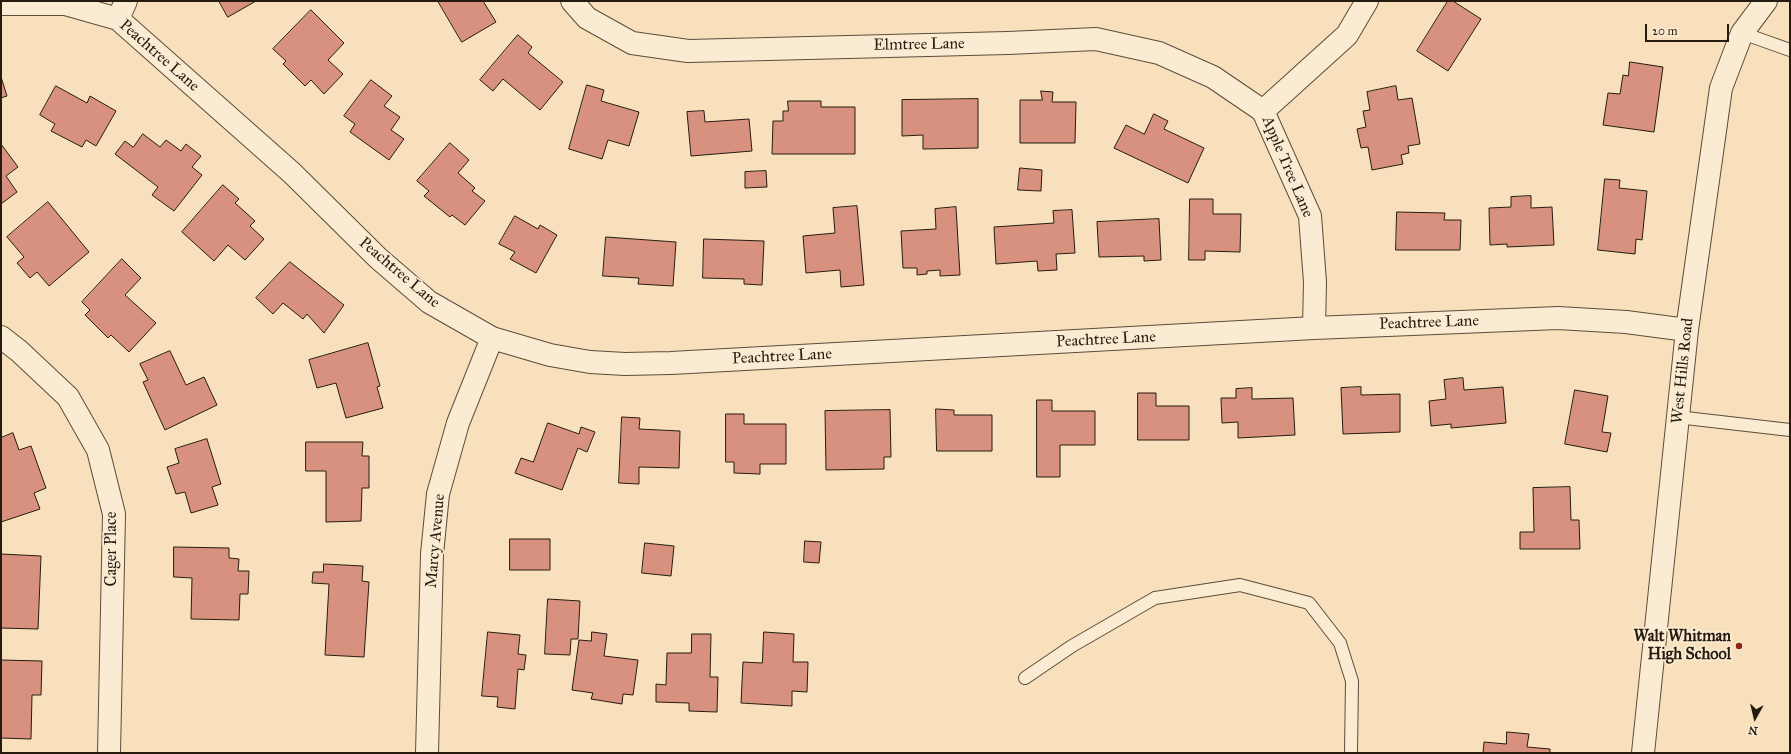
<!DOCTYPE html>
<style>
body{margin:0}
#map{position:relative;width:1791px;height:754px;overflow:hidden;background:#f9e0bc;font-family:"IM FELL Great Primer",serif}
canvas{display:block}
.frame{position:absolute;inset:0;border:2px solid #251c0f;pointer-events:none}
.north{position:absolute;left:1735px;top:698px;width:40px;height:40px;-webkit-text-stroke:3px #fbebd3;paint-order:stroke;rotate:188deg;font-size:11px;font-weight:700;line-height:16px;text-align:center;color:#251c0f}
.north::after{content:'';display:block;margin:auto;width:14px;height:18px;background:#251c0f;clip-path:polygon(50% 0,100% 100%,50% 72%,0 100%)}
.scale{position:absolute;left:1645px;top:24px;width:84px;height:18px;box-sizing:border-box;border:2px solid #251c0f;border-top:0;padding-left:5px;font-size:12px;line-height:14px;white-space:nowrap;color:#251c0f;-webkit-text-stroke:3px #fbebd3;paint-order:stroke}
</style>
<div id="map">
<canvas width="1791" height="754"></canvas>
<div class="frame"></div>
<div class="north">N</div>
<div class="scale">20 m</div>
</div>
<script>
const g = document.querySelector('canvas').getContext('2d');
g.lineJoin = 'round';
function paint(path, color) { g.fillStyle = color; g.fill(path, 'evenodd'); }
function strokePath(path, color, width, dash) { g.strokeStyle = color; g.lineWidth = width; g.lineCap = dash ? 'butt' : 'round'; g.setLineDash(dash || []); g.stroke(path); }
function write(font, color, halo, rows, align = 'center') {
  g.font = font + ' "IM FELL Great Primer",serif'; g.lineWidth = 3.5; g.setLineDash([]); g.textBaseline = 'middle'; g.strokeStyle = halo; g.fillStyle = color; for (const [text, x, y, turn = 0] of rows) {
    g.save(); g.translate(x, y); g.rotate((+turn || 0) * Math.PI / 180); g.textAlign = isNaN(turn) ? turn : align; if (halo) g.strokeText(text, 0, 0); g.fillText(text, 0, 0); g.restore();
  }
}
const building = new Path2D(`
 M219 1H256L228 17Z
 M438 1H483L496 22 462 42Z
 M1448 1H1453L1481 19 1448 71 1417 51Z
 M311 10 344 43 328 60 343 74 324 94 311 80 305 86 283 64 286 61 273 49Z
 M518 35 532 47 528 53 563 82 540 110 503 79 493 91 480 80Z
 M1630 62 1663 67 1654 132 1603 125 1608 93 1620 94 1623 75 1628 76Z
 M1 77 7 96 1 98Z
 M371 80 392 96 384 106 400 117 391 130 404 139 389 160 350 132 355 124 344 116Z
 M587 85 604 90 601 101 639 112 629 146 608 140 602 159 569 149Z
 M56 86 87 103 90 96 116 111 96 146 86 140 82 147 51 131 55 124 40 115Z
 M1396 86 1398 100 1412 98 1420 144 1408 146 1409 153 1401 155 1403 164 1372 170 1368 147 1361 148 1357 129 1366 127 1363 111 1370 110 1367 92Z
 M1041 91 1053 92 1052 102H1076L1075 143H1020V100H1042Z
 M978 99V148L923 149V135L902 136V100Z
 M788 101H821V107H855V154H772L773 121H783V111H788Z
 M704 111 705 122 749 119 752 151 691 156 687 112Z
 M1154 114 1168 121 1164 129 1204 148 1188 183 1114 148 1126 125 1144 134Z
 M143 134 160 147 166 140 181 151 186 144 201 156 192 167 202 175 174 211 152 195 158 187 115 154 125 141 133 147Z
 M450 143 469 160 458 173 475 188 472 191 485 201 465 225 452 215 450 217 424 196 429 191 417 181Z
 M1 144 18 167 6 176 17 192 1 204Z
 M1020 168 1042 170 1041 191 1018 190Z
 M766 171 767 187 745 188V172Z
 M1605 179 1620 180 1619 188 1647 191 1642 240 1636 239 1635 254 1598 250Z
 M223 185 239 199 235 203 255 221 250 226 264 239 245 260 228 245 214 261 182 232Z
 M1531 196V208L1552 207 1554 245 1507 247V244L1490 245 1489 208 1511 207V197Z
 M1190 199H1213V214H1241L1240 252 1205 251V260H1189Z
 M48 202 89 252 49 286 37 272 30 278 17 263 24 257 7 237Z
 M857 206 864 285 841 287 840 270 806 273 803 236 835 233 833 208Z
 M956 207 960 275 940 276V270L927 271V274L917 275V268H903L901 231 936 229 935 209Z
 M1072 210 1075 253 1056 254 1057 270 1038 271 1037 261 996 264 994 227 1054 223 1053 211Z
 M1397 212 1445 213 1444 220H1461L1460 250H1396Z
 M515 216 538 229 540 225 557 235 536 273 510 259 515 252 499 244Z
 M1159 219 1161 260 1144 261V256L1099 257 1097 222Z
 M606 237 676 242 673 286 638 284 639 278 603 276Z
 M704 239 764 241 762 285 744 284V279L703 278Z
 M122 259 141 278 125 295 156 323 129 352 111 335 108 338 85 315 90 310 82 302Z
 M290 262 344 305 324 333 307 314 303 319 283 303 273 314 256 298Z
 M368 343 380 386 377 387 383 408 346 418 336 383 317 388 309 360Z
 M170 351 186 385 204 377 217 405 165 430 143 382 148 380 140 364Z
 M1463 378 1464 390 1503 387 1506 423 1451 428V424L1431 426 1429 401 1446 399 1444 380Z
 M1361 387V395L1400 394V432L1343 434 1341 388Z
 M1252 388V399L1293 398 1295 435 1238 438V422L1222 423 1221 398H1236V389Z
 M1575 390 1608 396 1602 432 1611 433 1607 452 1565 444Z
 M1138 393H1156V406H1189V440H1138Z
 M1037 400H1052V411H1095V445H1060V477H1037Z
 M936 409 954 410V415H992V451H937Z
 M890 410 891 457H884V469L826 470 825 411Z
 M726 414H744V424H786V464H760V474L734 473V462H726Z
 M622 417 640 418 639 429 680 431 679 468 639 467V484L619 483Z
 M548 423 579 434 581 427 595 432 587 452 578 448 562 490 515 473 521 458 533 462Z
 M13 433 19 450 31 446 46 488 34 493 40 509 1 522V438Z
 M207 439 221 484 212 487 218 505 191 513 185 492 176 494 167 467 179 463 175 449Z
 M306 442H363L362 456H369V488H362L361 521 326 522V471H306Z
 M1570 487 1571 520H1579L1580 549H1520V532H1534L1533 488Z
 M510 539H550V570H510Z
 M805 541 821 542 819 563 804 562Z
 M645 543 674 546 671 576 642 573Z
 M174 547 229 548V558L239 559 238 571H249L248 594H240L239 620 191 619 192 578 174 577Z
 M1 554 41 556 38 629 1 628Z
 M324 564 363 566 362 581 369 582 364 657 325 655 329 584 312 583 313 572H323Z
 M548 599 580 601 578 639H571L570 655 545 654Z
 M488 632 520 635 518 654 526 655 524 670 518 669 515 709 497 707 498 697 482 696Z
 M592 632 607 634 604 656 638 660 633 695 623 694 622 704 591 699 593 693 572 690 579 640 591 641Z
 M764 632 794 634 793 662H808L807 692 792 691V706L741 703 743 662 762 663Z
 M692 634H711L710 677H718L717 712 689 711V703L656 702V684L666 685 667 653H691Z
 M1 660 42 661 41 695H32L31 739 1 738Z
 M1507 732 1529 734 1527 747 1550 749V753H1483L1484 742 1506 744Z`);
paint(building, '#d8917e');
strokePath(building, '#251c0f', 1);
const lane = new Path2D(`
 M1742 33 1790 50
 M1677 417 1790 430
 M1025 678 1072 646 1155 598 1240 585 1309 603 1340 643 1352 681 1351 753`);
const street = new Path2D(`
 M572 1 587 18 632 43 688 51 1008 43 1096 39 1159 53 1213 77 1263 111
 M1 4H65L118 19 292 173 378 258 429 302 492 338 550 355 590 362 625 364 671 363 1314 328 1558 318 1626 322 1687 330
 M118 19 126 1
 M1263 111 1310 216 1315 282 1314 328
 M1263 111 1347 35 1367 1
 M1 337 19 351 68 397 98 450 114 514 109 753
 M427 753 432 554 438 494 458 423 492 338
 M1643 753 1687 330 1721 88 1742 33 1766 1`);
strokePath(lane, '#5a4d3a', 14);
strokePath(street, '#5a4d3a', 24);
strokePath(lane, '#fbebd3', 12);
strokePath(street, '#fbebd3', 22);
for (const [x, y, r, color] of [
 [1739,646,4,"#8f2418"]
]) { const dot = new Path2D(); dot.arc(x, y, r, 0, 2 * Math.PI); g.fillStyle = color; g.fill(dot); strokePath(dot, '#fbebd3', 1.5); }
write('16px', '#251c0f', '#fbebd3', [
 ["Elmtree Lane",919,45,-1],
 ["Peachtree Lane",159,56,41],
 ["Apple Tree Lane",1287,167,67],
 ["Peachtree Lane",399,273,40],
 ["Peachtree Lane",1429,323,-2],
 ["Peachtree Lane",1106,340,-3],
 ["Peachtree Lane",782,357,-3],
 ["West Hills Road",1683,371,-84],
 ["Marcy Avenue",436,541,-85],
 ["Cager Place",112,549,-90]
]);
write('bold 16px', '#251c0f', '#fbebd3', [
 ["Walt Whitman",1731,637],
 ["High School",1731,655]
], 'right');
</script>
